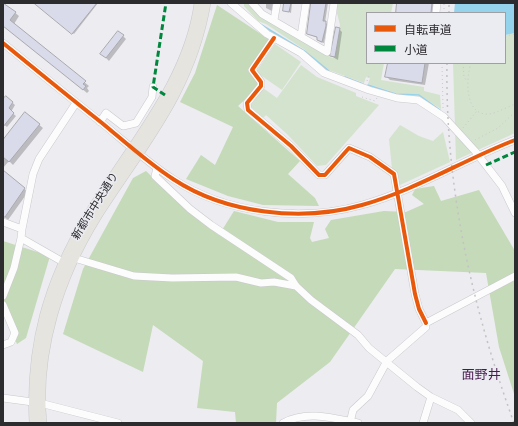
<!DOCTYPE html>
<meta charset="utf-8">
<style>
body{margin:0}
#map{position:relative;width:518px;height:426px;overflow:hidden;background:#ececf1;font-family:"Public Sans","Noto Sans JP",sans-serif}
canvas{display:block}
.frame{position:absolute;inset:0;border:4px solid #2c2c2f;pointer-events:none}
.legend{position:absolute;left:366px;top:12px;width:140px;height:52px;box-sizing:border-box;background:#ebebf2;border:1px solid #9f9fa4;margin:0;padding:5px 7px;list-style:none;font-size:12px;color:#2c2c2f}
.legend li{display:flex;align-items:center;gap:8px;height:20px}
.legend b{width:20px;border:1px solid #9f9fa4}
</style>
<div id="map">
<canvas width="518" height="426"></canvas>
<div class="frame"></div>
<ul class="legend">
<li><b style="height:5px;background:#e8590c"></b>自転車道</li>
<li><b style="height:5px;background:#00873e"></b>小道</li>
</ul>
</div>
<script>
const g = document.querySelector('canvas').getContext('2d');
g.lineJoin = 'round';
function paint(path, color) { g.fillStyle = color; g.fill(path, 'evenodd'); }
function strokePath(path, color, width, dash) { g.strokeStyle = color; g.lineWidth = width; g.lineCap = dash ? 'butt' : 'round'; g.setLineDash(dash || []); g.stroke(path); }
function write(font, color, halo, rows, align = 'center') {
  g.font = font + ' "Public Sans","Noto Sans JP",sans-serif'; g.lineWidth = 3; g.setLineDash([]); g.textBaseline = 'middle'; g.strokeStyle = halo; g.fillStyle = color; for (const [text, x, y, turn = 0] of rows) {
    g.save(); g.translate(x, y); g.rotate((+turn || 0) * Math.PI / 180); g.textAlign = isNaN(turn) ? turn : align; if (halo) g.strokeText(text, 0, 0); g.fillText(text, 0, 0); g.restore();
  }
}
paint(new Path2D(`
 M244 3H248L258 14 330 54 329 57 334 58 340 25 336 9 337 3H393L391 13H367V63H384L381 80 424 87V91L440 95 441 109 419 95 396 93 368 84 370 78 366 77 364 83 326 69 305 50 266 24 258 21 244 6Z
 M515 33V133L456 160 453 63H505V35Z
 M275 44 301 62 282 90 256 72Z
 M301 65 317 77 356 93V96L379 105 326 165 317 166 288 135 266 115 263 118 250 106 263 88 277 98Z
 M400 125 419 136 433 141 443 132 450 162 400 185 395 172 392 169 389 139Z`), '#d4e3cd');
paint(new Path2D(`
 M217 5 270 40 250 68 258 83 253 92 238 106 300 161 288 174 315 198 319 206 263 205 228 196 186 179 201 155 215 165 233 127 180 102 195 73Z
 M146 171 175 199 219 235 234 211 278 222H314L310 238 312 242 329 238 325 229 331 220 384 211 406 212 424 204 412 195 415 189 434 186 441 201 479 190 515 251V397L499 347 486 273 395 269 330 362 277 403 276 423H236L235 412 197 408 203 361 153 325 143 372 63 334 83 269 133 178Z
 M3 241 50 256 26 338 17 344 3 311Z`), '#c5dab9');
paint(new Path2D(`
 M455 3H515V33L505 35V13H454Z`), '#95d2ec');
paint(new Path2D(`
 M3 3 19 16 14 24 89 86 87 88 89 91 87 93 3 24Z
 M36 3H98L74 34Z
 M266 3H273L272 11 266 8Z
 M285 3H292L291 13 284 10Z
 M311 3H328L325 22 327 24V28L324 43 320 42 318 38 308 34Z
 M398 3H437L434 13H396Z
 M339 29 342 32 338 60 331 56Z
 M123 36 126 39 109 61 105 57Z
 M389 63H429L425 85 390 80 387 77Z
 M6 97 15 105 11 112 16 116 7 127 3 124V101Z
 M26 114 43 128 13 165 9 161 3 168V137L5 139Z
 M3 171 28 192 8 220 3 216Z`), '#0003');
strokePath(new Path2D(`
 M260 24 306 52 329 71
 M345 77 363 84
 M368 85 396 94 419 95 440 110`), '#95d2ec', 1.5);
const building = new Path2D(`
 M3 3 16 12 10 20 86 81 83 84 86 86 83 90 3 26Z
 M34 3H97L72 34Z
 M284 3H291L289 12 283 11Z
 M311 3H326L323 21H326V26L322 42 317 40V37L307 34Z
 M397 3H432L431 13H396Z
 M336 27 340 28 335 57 330 56Z
 M118 31 124 35 106 58 100 54Z
 M388 63H425L422 83 385 77Z
 M6 96 13 102 9 108 14 113 3 127V99Z
 M25 112 40 124 9 162 3 157V140Z
 M3 170 25 188 5 217H3Z`);
paint(building, '#d9daea');
strokePath(building, '#a9a9ad', 1);
const minor = new Path2D(`
 M231 3 267 34 301 53 324 73 369 90 397 98 418 100 444 117 475 151 502 186 515 213
 M252 3 262 14 327 52 334 3
 M436 13 437 3
 M274 20 277 3
 M301 36 306 3
 M274 38 252 70 261 82V86L247 103 248 110 291 146 319 175H325L349 148 370 157 394 174 415 294 419 309 426 323
 M3 43C36 70 69 97 102 123 125 142 148 163 173 179 226 214 302 222 362 205 416 190 463 160 515 140
 M100 122 106 113 123 126 136 123 152 97 153 87
 M157 168 155 176 190 209 211 225 291 278 296 286 311 300 358 335 369 348 417 387 431 397 458 410 471 423
 M3 222 22 229 21 238 63 262
 M22 229 33 174 39 159 76 103
 M74 258 134 276 172 278 236 277 261 283 274 282 296 286
 M3 296 14 268 21 238
 M3 305 15 333 11 342 3 345
 M3 398 40 403 118 423
 M283 423C306 410 333 418 358 423
 M350 423 353 410 368 396 387 361 426 327V323L515 276
 M423 423 431 397`);
const major = new Path2D(`
 M34 423C30 346 48 282 88 216 128 148 188 84 199 3
 M42 423C35 351 59 277 97 216 143 144 191 91 206 3`);
strokePath(minor, '#c9c9cd', 8);
strokePath(major, '#cacacd', 10);
strokePath(new Path2D(`
 M444 13V3
 M505 36 515 34
 M442 63 443 108
 M463 63 464 77 467 81
 M471 63C466 78 464 116 489 114 497 113 507 107 515 104
 M367 81 369 76
 M362 97 375 101 377 98
 M463 128 477 111
 M475 140 498 128 515 112`), '#cacacb', 1, [1, 3]);
strokePath(minor, '#fcfcfd', 7);
strokePath(major, '#e5e4df', 9);
strokePath(new Path2D(`
 M449 13V3
 M447 63C445 187 472 307 514 423`), '#c3c3c4', 1.5, [2, 4]);
strokePath(new Path2D(`
 M165 95 153 87 166 3
 M486 165 515 152`), '#00873e', 3, [6, 3]);
strokePath(new Path2D(`
 M274 38 252 70 261 82V86L247 103 248 110 291 146 319 175H325L349 148 370 157 394 174 415 294 419 309 426 323
 M3 43C36 70 69 97 102 123 125 142 148 163 173 179 226 214 302 222 362 205 416 190 463 160 515 140`), '#e8590c', 4);
write('11px', '#2c2c2f', '#ebebf2', [
 ["新都市中央通り",95,206,-58]
]);
write('13px', '#481b4e', '#ebebf2', [
 ["面野井",481,375]
]);
</script>
